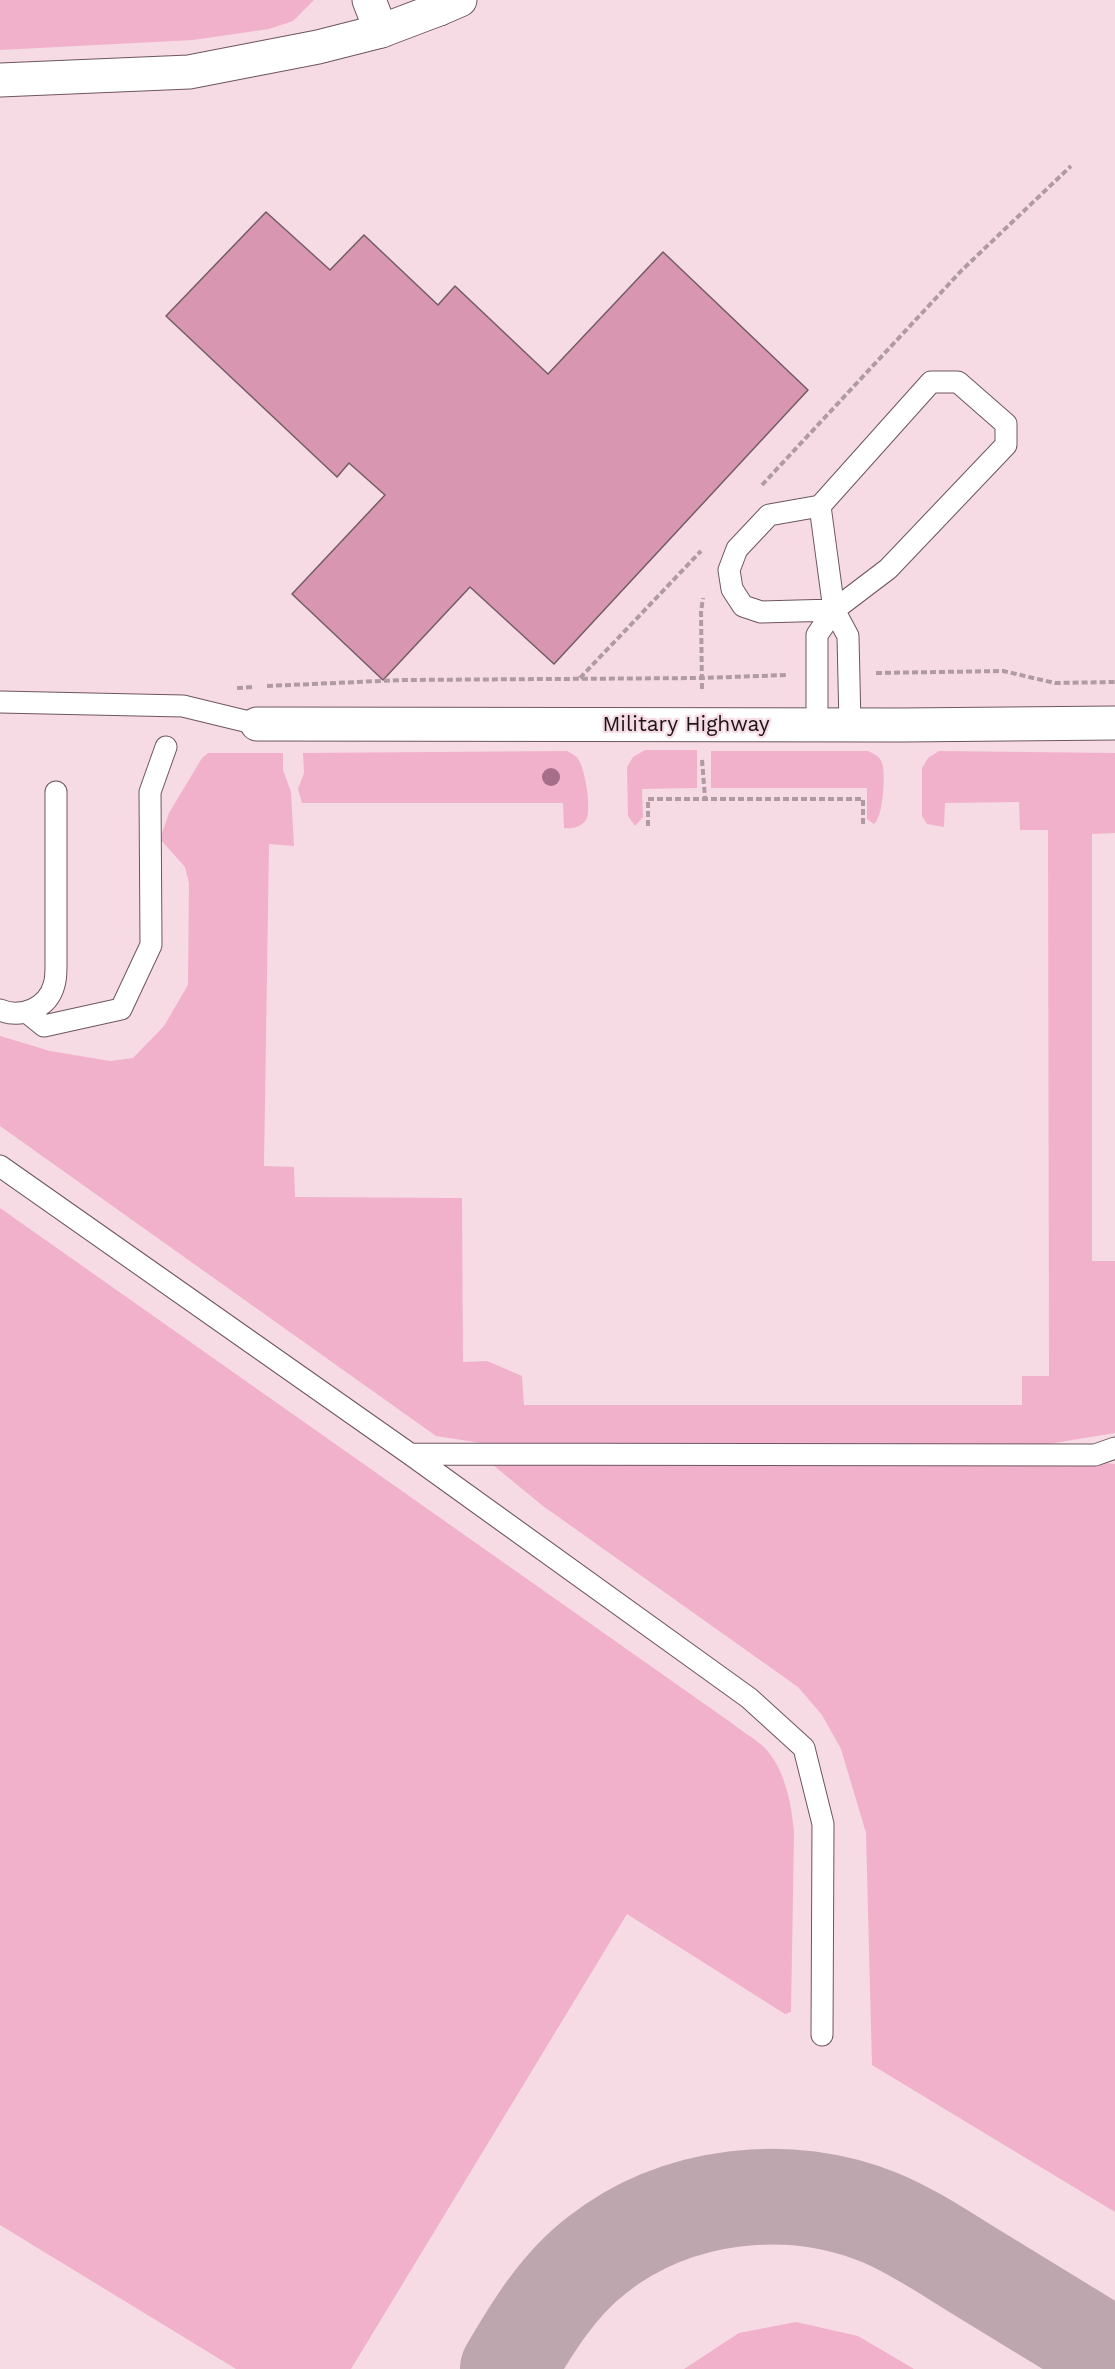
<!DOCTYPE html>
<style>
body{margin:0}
canvas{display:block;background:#f6dae4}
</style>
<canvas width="1115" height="2369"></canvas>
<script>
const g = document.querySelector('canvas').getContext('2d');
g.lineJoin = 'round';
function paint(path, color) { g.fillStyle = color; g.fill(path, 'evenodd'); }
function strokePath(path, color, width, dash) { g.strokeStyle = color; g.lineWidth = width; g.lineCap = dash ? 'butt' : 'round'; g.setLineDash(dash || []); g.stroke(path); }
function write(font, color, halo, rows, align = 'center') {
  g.font = font + ' "Work Sans",sans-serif'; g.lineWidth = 4.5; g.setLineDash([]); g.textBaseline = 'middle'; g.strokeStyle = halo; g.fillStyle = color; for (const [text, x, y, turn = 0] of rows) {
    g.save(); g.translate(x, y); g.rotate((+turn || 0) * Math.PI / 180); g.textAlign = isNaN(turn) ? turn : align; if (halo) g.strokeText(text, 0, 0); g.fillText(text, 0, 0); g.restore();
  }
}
paint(new Path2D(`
 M0 0H314L293 21 269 29 193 40 0 50Z
 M645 750H697V788L642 789 643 817 635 826 628 816 627 767 633 757Z
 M567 751C570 753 576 755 578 759 585 768 592 810 586 820 581 827 572 829 564 828L563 803H302L298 789 304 773 303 753Z
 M711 751H868C874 754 880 756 882 763 886 774 883 818 874 824L867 819V788H711Z
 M939 751 1115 753V833L1092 834V1261H1115V1433L1048 1444H488L436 1436 0 1126V1036L50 1051 110 1061 133 1058 164 1026 188 985 189 883 185 867 160 839 169 813 202 758 208 753H283V770L291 792 294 846 269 844 264 1166 294 1167 295 1197 462 1198 463 1362 487 1361 522 1376 524 1405H1022V1376H1049L1048 830H1020L1019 802 945 803 944 827 927 824 922 816V768L928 758Z
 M0 1208 733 1724C743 1732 755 1739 764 1747 785 1769 791 1802 794 1831L791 2012 785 2014 627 1914 351 2369H236L0 2225Z
 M506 1459 1078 1460 1115 1464V2212L872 2065 866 1833 841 1749 822 1715 798 1687 543 1506 493 1465Z
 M796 2322 858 2336 914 2369H684L739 2333Z`), '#f1b1cb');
strokePath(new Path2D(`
 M508 2369C532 2328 558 2285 597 2255 676 2193 789 2180 881 2218 914 2232 945 2253 976 2272 1022 2300 1069 2329 1115 2357`), '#bea6ae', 96);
const building = new Path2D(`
 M266 212 330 270 364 235 438 305 455 286 548 374 663 252 808 390 554 664 470 587 383 680 292 594 385 495 349 463 337 477 166 316Z`);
paint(building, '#d996b1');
strokePath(building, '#725b64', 1.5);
const service = new Path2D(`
 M834 610 888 569 1006 445V424L958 382H931L820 506 834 610 848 636 850 725
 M0 702 183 706 257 724
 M817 725V635L834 610 761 612 743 606 732 589 729 570 737 549 769 515 820 506
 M0 1010C21 1019 48 1008 54 985 56 979 56 972 56 966V792
 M28 1013 44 1026 121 1009 151 945 150 792 166 747
 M0 1166 410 1454 749 1698 804 1748 823 1824 822 2035
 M410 1454 1095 1455 1115 1448`);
const minor = new Path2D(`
 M439 9 460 0
 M257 724 903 725 1115 723`);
const tertiary = new Path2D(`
 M0 80 189 72 318 47 381 31 439 9`);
const motorway = new Path2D(`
 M369 0 381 31
 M435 0 439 9`);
strokePath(service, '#6d565f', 23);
strokePath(minor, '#6d565f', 35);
strokePath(tertiary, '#6d565f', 35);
strokePath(motorway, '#6d565f', 35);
strokePath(new Path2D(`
 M762 485 962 270 1071 166
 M876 673 1003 671 1055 683 1115 682
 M580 678 701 551
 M267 686 402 680 703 678 787 675
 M237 688 254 687
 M702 689 701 612 703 598
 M702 760 705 798
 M648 826V799H863V826`), '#b19ba3', 4, [6, 3]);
strokePath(service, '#fff', 21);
strokePath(minor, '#fff', 33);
strokePath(tertiary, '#fff', 33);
strokePath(motorway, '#fff', 33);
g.fillStyle = '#a66e89';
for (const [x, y] of [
 [551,777]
]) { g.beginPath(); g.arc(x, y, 9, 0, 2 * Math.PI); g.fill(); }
write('21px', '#1d1417', '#f6dae4', [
 ["Military Highway",686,725]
]);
</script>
